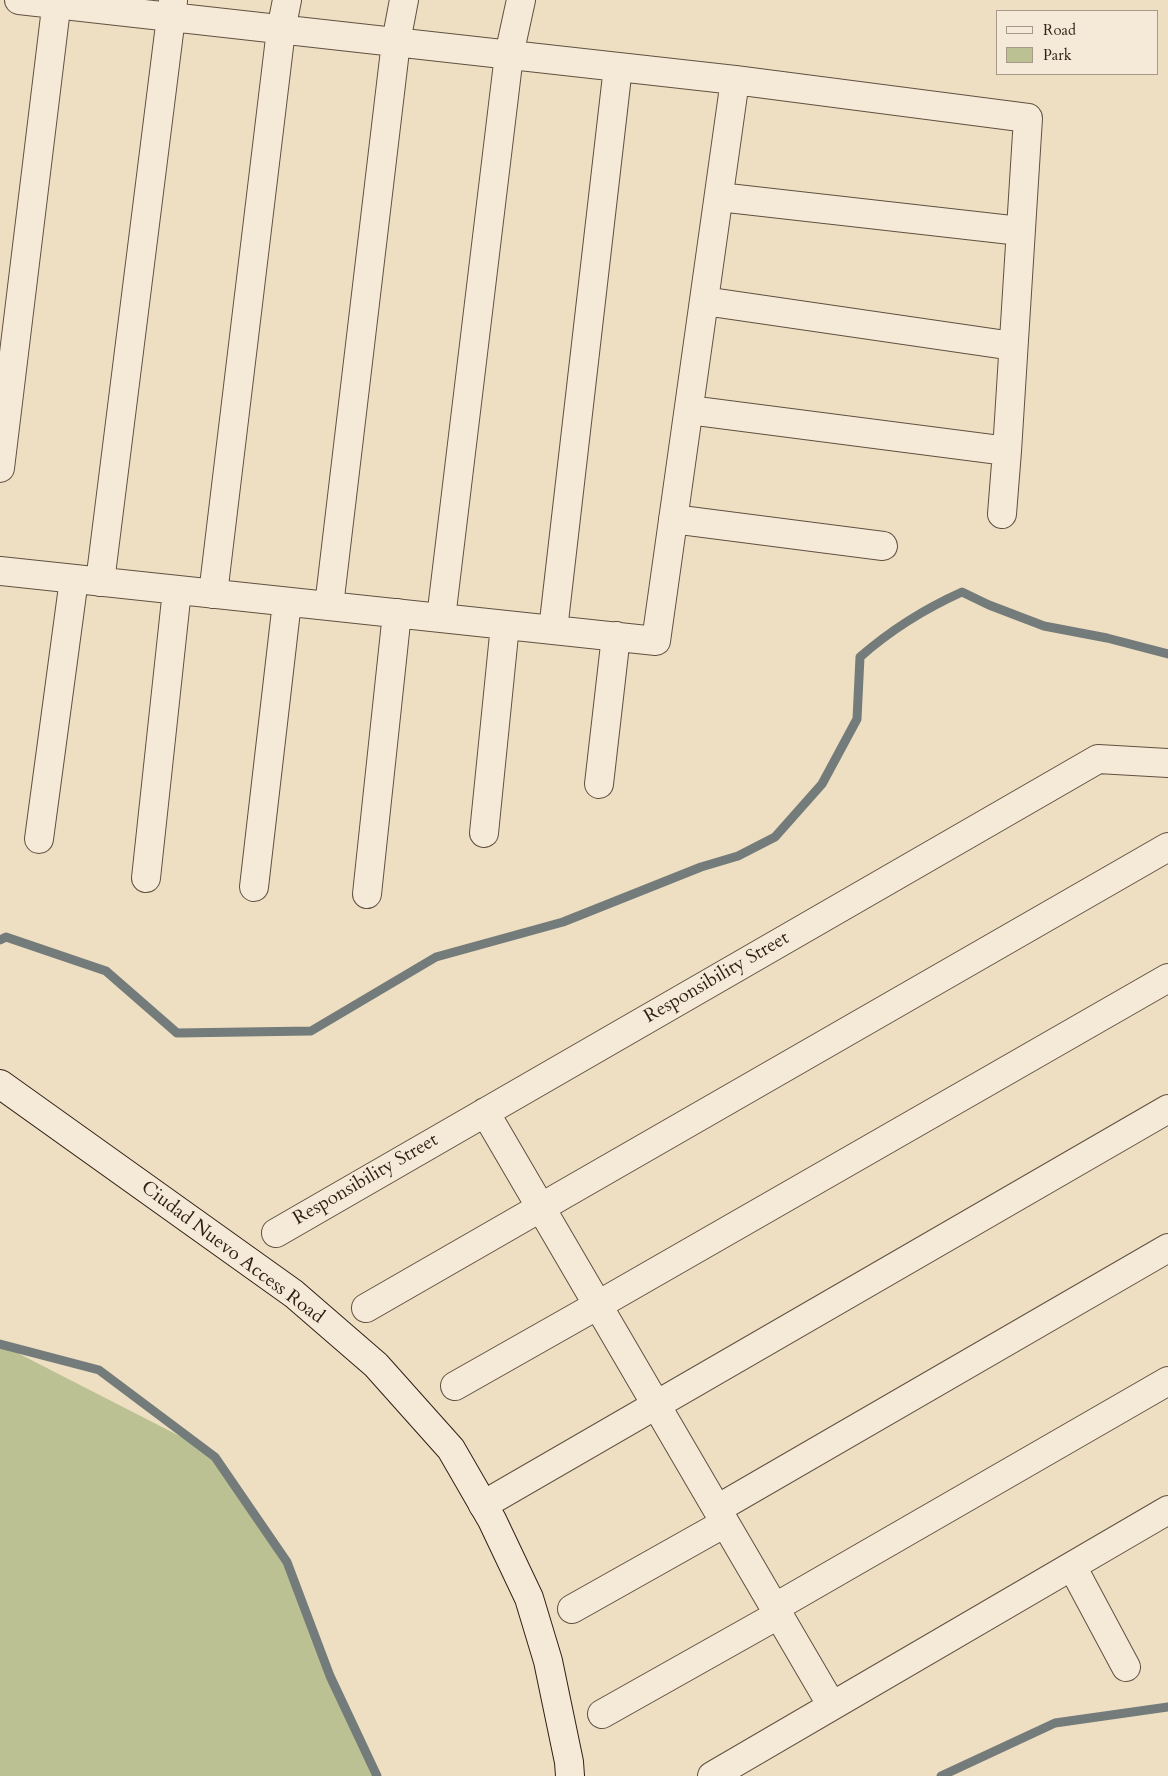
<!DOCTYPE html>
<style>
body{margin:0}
#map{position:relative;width:1168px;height:1776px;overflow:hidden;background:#efdfc2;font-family:Cardo,serif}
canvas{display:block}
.legend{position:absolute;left:996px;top:10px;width:162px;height:65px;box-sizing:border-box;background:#f5ead7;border:1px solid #a7998a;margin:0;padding:6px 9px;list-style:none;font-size:15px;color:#312016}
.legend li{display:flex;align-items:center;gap:10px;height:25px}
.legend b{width:25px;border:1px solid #a7998a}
</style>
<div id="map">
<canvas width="1168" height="1776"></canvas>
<ul class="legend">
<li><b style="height:6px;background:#f5ead7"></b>Road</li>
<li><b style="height:14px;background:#bbc192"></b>Park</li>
</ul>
</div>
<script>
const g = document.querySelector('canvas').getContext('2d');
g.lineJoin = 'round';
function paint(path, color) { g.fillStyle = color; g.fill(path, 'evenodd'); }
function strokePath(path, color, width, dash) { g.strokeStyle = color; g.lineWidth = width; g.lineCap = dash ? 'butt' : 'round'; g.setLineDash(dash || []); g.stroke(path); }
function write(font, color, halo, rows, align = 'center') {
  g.font = font + ' Cardo,serif'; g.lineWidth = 4.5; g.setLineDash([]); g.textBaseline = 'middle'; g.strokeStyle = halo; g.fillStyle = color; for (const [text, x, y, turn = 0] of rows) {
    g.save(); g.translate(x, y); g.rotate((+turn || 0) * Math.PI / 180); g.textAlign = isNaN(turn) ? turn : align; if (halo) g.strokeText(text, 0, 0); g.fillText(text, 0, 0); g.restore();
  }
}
paint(new Path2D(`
 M0 1344 203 1448 287 1562 320 1649 377 1776H0Z`), '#bbc192');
strokePath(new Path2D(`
 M0 940 6 937 106 971 177 1033 311 1031 436 957 563 922 701 867 738 856 775 837 822 784 857 719 860 657C892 629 924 609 962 592L989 605 1044 626 1107 638 1168 654
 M0 1344 99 1370 215 1457 287 1562 330 1676 377 1776
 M941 1776 1055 1723 1168 1707`), '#747c7b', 9);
const street = new Path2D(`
 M719 197 1020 231
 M704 301 1013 346
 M689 410 1007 451 1028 118 735 80
 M0 468 57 0
 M1002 514 1007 451
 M673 519 883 546
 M0 571 656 641 735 80 19 0
 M100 582 173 1
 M213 594 281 30 287 0
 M329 606 396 42 404 0
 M441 618 509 55 521 0
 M553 630 618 67
 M599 784 616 636
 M484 833 505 625
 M39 839 74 579
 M146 878 177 590
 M254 887 287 602
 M367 894 397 613
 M485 1112 832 1706 1168 1510
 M276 1233 1098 759 1168 763
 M366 1308 1168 847
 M455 1386 598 1305 1168 978
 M483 1505 1168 1109
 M717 1509 1168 1248
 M1072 1566 1126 1667
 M774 1608 1168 1381
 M572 1609 725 1523
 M602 1714 778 1615
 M712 1776 832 1706`);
const secondary = new Path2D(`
 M0 1084 294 1294 376 1365 451 1449 492 1520 529 1598 548 1661 569 1762 570 1776`);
strokePath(street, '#605041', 30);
strokePath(secondary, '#312016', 30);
strokePath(street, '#f5ead7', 28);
strokePath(secondary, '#f5ead7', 28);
write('19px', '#312016', '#f5ead7', [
 ["Responsibility Street",717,978,-30],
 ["Responsibility Street",366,1180,-30],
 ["Ciudad Nuevo Access Road",232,1253,37]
]);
</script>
